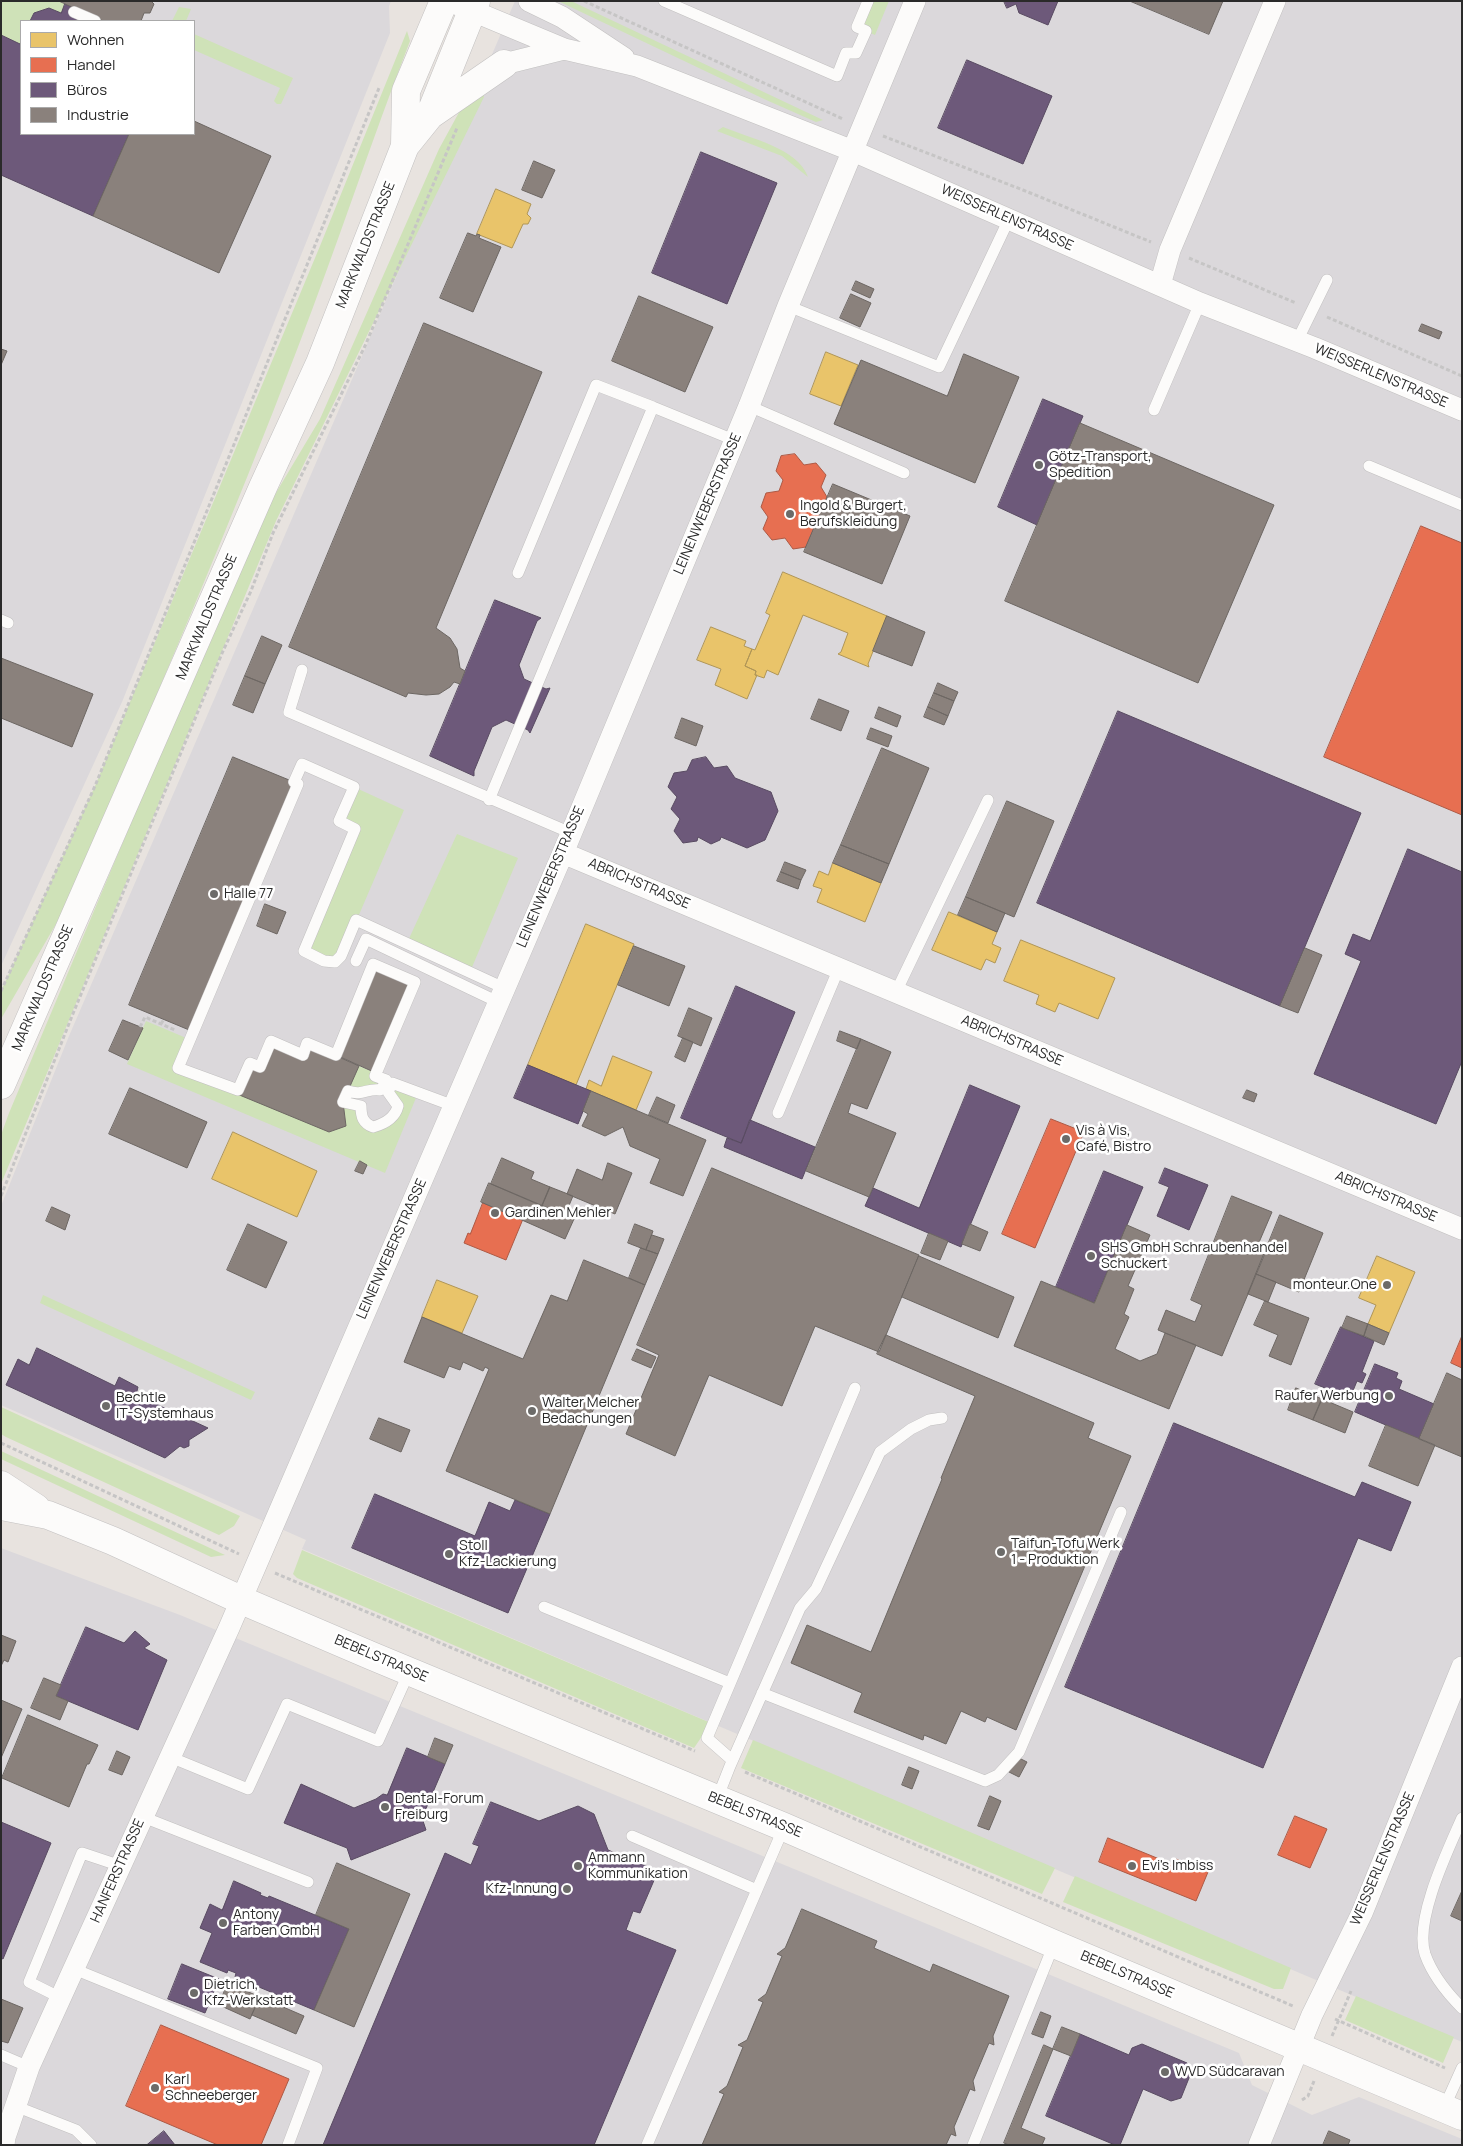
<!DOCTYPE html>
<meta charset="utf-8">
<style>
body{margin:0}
#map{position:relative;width:1463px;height:2146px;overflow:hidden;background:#e8e3df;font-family:Manrope,sans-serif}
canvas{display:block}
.frame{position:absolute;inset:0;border:2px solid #2a2a2a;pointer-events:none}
.legend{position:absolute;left:20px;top:20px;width:175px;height:115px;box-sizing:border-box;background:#fff;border:1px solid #aaa;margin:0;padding:6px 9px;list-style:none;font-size:15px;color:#2a2a2a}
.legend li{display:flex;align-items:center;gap:10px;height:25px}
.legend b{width:25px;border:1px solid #aaa}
</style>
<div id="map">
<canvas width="1463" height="2146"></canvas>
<div class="frame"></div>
<ul class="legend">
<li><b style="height:14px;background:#e9c46a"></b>Wohnen</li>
<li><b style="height:14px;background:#e76f51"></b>Handel</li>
<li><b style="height:14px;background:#6d597a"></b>Büros</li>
<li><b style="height:14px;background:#8a817c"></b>Industrie</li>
</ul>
</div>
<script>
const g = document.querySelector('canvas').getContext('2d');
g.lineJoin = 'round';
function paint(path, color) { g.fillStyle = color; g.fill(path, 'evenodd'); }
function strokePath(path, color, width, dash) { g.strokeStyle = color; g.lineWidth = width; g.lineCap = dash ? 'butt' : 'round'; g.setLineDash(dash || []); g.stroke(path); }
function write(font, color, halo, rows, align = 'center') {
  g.font = font + ' Manrope,sans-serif'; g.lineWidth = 5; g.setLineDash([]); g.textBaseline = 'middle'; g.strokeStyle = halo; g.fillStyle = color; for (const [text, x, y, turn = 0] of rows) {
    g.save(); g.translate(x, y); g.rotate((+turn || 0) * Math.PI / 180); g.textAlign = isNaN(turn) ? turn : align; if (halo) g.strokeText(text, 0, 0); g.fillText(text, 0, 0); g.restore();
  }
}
paint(new Path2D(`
 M1 1H391L389 6 390 33 122 702 1 966ZM21 21H194V134H21Z
 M515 1H1462V2042L302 1549 306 1540 1 1405V1206L69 1036Z
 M1 1548 180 1615 1239 2053 1252 2085 1312 2115 1359 2097 1462 2139V2145H1Z`), '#dbd8db');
paint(new Path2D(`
 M1 1H59L65 4 61 13 49 8 34 13 30 21H21L20 44 1 35Z
 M558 1H571L823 120 816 122 764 99Z
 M868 1H889L875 35 857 27Z
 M179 7 191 9 186 21H172Z
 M407 31 410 41C371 142 337 246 298 347 233 519 159 688 88 857L60 917 1 1019V991L95 786 320 246Z
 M194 34 293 78 281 104H277L274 101 280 88 194 50Z
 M483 88 484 97 276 521 1 1184V1135L9 1113 255 528 320 419 439 149 463 105Z
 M723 127C749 138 798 148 808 177L782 156 717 131Z
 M354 787 404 810 340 959 304 951 355 829 339 821Z
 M457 834 518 858 470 972 407 943Z
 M146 1021 191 1040 178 1067 329 1132 346 1126 343 1102 361 1106 367 1124 392 1117V1083L418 1093 385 1173 127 1064Z
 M359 1066 376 1073 386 1083 348 1091Z
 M43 1295 255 1392 251 1400 40 1303Z
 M1 1407 240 1516 234 1526 219 1535 6 1437 1 1434Z
 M1 1451 225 1555 211 1557 1 1459Z
 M302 1550 711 1723 694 1748 297 1578 293 1574Z
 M753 1740 1055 1868 1042 1894 741 1768Z
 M1075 1876 1291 1968 1283 1989H1274L1063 1902Z
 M1356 1996 1454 2037 1443 2063 1345 2020Z`), '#cfe2b8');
const homes = new Path2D(`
 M496 189 531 204 527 214 531 218 528 224H523L512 248 477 234Z
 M826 352 858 365 841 406 810 394Z
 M783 572 887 616 868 664 869 667 838 654 841 652 848 633 803 615 778 675 767 670 764 678 755 675 756 671 745 666 752 649 755 650 770 615 766 613Z
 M711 627 746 641 744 646 752 649 745 666 756 671 755 675H757L747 699 715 685 721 669 697 660Z
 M833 863 881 883 865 922 817 902 822 889 813 886 819 871 828 875Z
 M949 912 997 932 992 944 1001 948 995 963 986 959 981 970 932 950Z
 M586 924 634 944 576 1085 528 1065Z
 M1021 940 1115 978 1098 1019 1059 1003 1055 1012 1036 1004 1039 995 1004 981Z
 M613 1056 652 1072 636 1110 586 1089 589 1080 601 1086Z
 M233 1132 317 1171 297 1217 212 1179Z
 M1377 1256 1415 1272 1389 1333 1368 1324 1376 1305 1359 1298Z
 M437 1280 478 1296 462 1333 422 1317Z`);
paint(homes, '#e9c46a');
strokePath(homes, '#b09657', 1);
const shops = new Path2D(`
 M795 454 804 465 816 463 826 475 821 487 827 497 806 547 793 549 785 538 772 540 763 529 768 517 761 507 766 493 779 491 783 480 776 471 781 456Z
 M1421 526 1462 543V815L1324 757Z
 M1051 1119 1084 1132 1035 1248 1002 1234Z
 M483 1203 523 1219 506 1260 464 1243 468 1233 470 1234Z
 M1462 1336V1368L1451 1363Z
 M1295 1816 1327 1829 1310 1868 1278 1855Z
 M1108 1838 1174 1865 1176 1859 1208 1872 1196 1901 1099 1862Z
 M161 2025 289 2079 261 2145H218L126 2106Z`);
paint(shops, '#e76f51');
strokePath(shops, '#ae5a45', 1);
const offices = new Path2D(`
 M1004 1H1058L1048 25 1019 13 1016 4 1007 8Z
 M65 4 76 9 74 14 77 21H30L34 13 49 8 61 13Z
 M1 35 20 44 21 41V134H129L93 216 1 175Z
 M967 60 1052 96 1023 164 938 128Z
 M701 152 777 183 727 304 652 273Z
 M1043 399 1083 416 1037 525 998 507Z
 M495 600 541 618 537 621 519 665 524 679 546 689 550 688 530 733 528 730 506 720 492 727 474 771V776L430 756Z
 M1118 711 1361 813 1280 1006 1037 903Z
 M706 757 714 768 727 766 735 778 771 792 778 811 765 840 747 848 721 837 720 840 711 844 698 837 697 841 683 843 674 831 680 819 671 809 677 797 668 787 674 773 687 771 692 760Z
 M1408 849 1462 872V1061L1436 1124 1314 1074 1361 961 1345 954 1353 934 1370 941Z
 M736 986 795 1012 741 1143 681 1118Z
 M528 1065 591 1091 578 1124 514 1098Z
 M970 1085 1020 1106 961 1247 865 1206 873 1188 919 1208Z
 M750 1120 815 1147 802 1179 724 1147 727 1138 741 1143Z
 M1165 1168 1208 1185 1189 1230 1157 1216 1169 1187 1159 1183Z
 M1104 1171 1143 1187 1094 1303 1056 1287Z
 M1341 1327 1374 1341 1362 1372 1366 1374 1362 1383 1357 1381 1350 1398 1315 1384Z
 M37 1348 115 1386 119 1377 138 1387 136 1395 208 1428 189 1440V1446L184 1448 180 1446 165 1458 6 1385 18 1359 29 1365Z
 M1375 1364 1398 1373 1396 1378 1402 1381 1399 1389 1434 1404 1419 1439 1355 1412Z
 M1174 1423 1355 1497 1362 1482 1411 1502 1391 1551 1358 1538 1263 1768 1065 1687Z
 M375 1494 475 1536 489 1502 510 1511 515 1500 550 1514 508 1613 352 1548Z
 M86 1627 124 1643 135 1631 150 1644 144 1648 167 1660 138 1730 56 1696Z
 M407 1748 445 1764 422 1818 426 1830 351 1860 347 1848 284 1823 301 1784 354 1808 376 1799 383 1794 387 1795Z
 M491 1802 539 1821 578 1806 594 1814 608 1850 658 1871 640 1913 633 1911 626 1930 676 1950 594 2145H323L445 1853 471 1865 479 1846 473 1844Z
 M1 1822 51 1843 3 1959 1 1958Z
 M234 1881 261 1893 260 1895 268 1898 269 1896 349 1929 314 2010 235 1977 236 1973 228 1970 227 1973 200 1962 212 1933 200 1928 210 1904 222 1910Z
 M182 1964 219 1979 205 2013 168 1999Z
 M1080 2034 1129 2055 1132 2048 1142 2044 1187 2063 1191 2073 1181 2098 1171 2101 1143 2089 1120 2145H1115L1046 2116Z
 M164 2131 175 2145H147Z`);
paint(offices, '#6d597a');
strokePath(offices, '#594b62', 1);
const industry = new Path2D(`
 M59 1H151L154 4 150 13H144L141 21H104Z
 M1130 1H1223L1209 34Z
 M194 121 271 156 219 273 93 216 129 134H194Z
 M534 161 555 170 542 198 522 190Z
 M468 233 476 236 477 234 480 235 479 238 501 247 473 312 440 298Z
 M856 281 874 289 870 298 852 290Z
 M851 294 871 303 860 327 840 318Z
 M639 296 713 327 685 392 612 361Z
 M424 323 542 372 436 628 450 638 457 649 460 668 465 671 460 684 454 682 450 687 439 694 426 695 408 693 406 697 289 647Z
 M1422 324 1442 332 1439 339 1419 331Z
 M1 349 7 351 1 365Z
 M964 354 1019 377 975 483 834 424 861 360 947 396Z
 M1080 423 1274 505 1198 683 1005 601Z
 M833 484 910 516 882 584 804 552Z
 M887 616 925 632 912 666 873 651Z
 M262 636 282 645 265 684 245 676Z
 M1 658 93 694 72 747 1 718Z
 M245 676 265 684 253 713 233 705Z
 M938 683 958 692 954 701 934 693Z
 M934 693 954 701 948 716 928 707Z
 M819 699 849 711 841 731 811 719Z
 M879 707 901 716 897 727 875 718Z
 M928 707 948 716 944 725 924 717Z
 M682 718 703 726 696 746 675 738Z
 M871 728 892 736 888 747 867 739Z
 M882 748 929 768 889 864 841 845Z
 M233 757 294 782 194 1032 129 1005Z
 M1007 801 1054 821 1014 917 966 897Z
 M841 845 889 864 881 883 833 863Z
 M785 862 806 870 801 880 781 872Z
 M781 872 801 880 798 889 777 881Z
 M966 897 1005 913 997 932 958 915Z
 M265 904 286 912 277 934 257 926Z
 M634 946 685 966 669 1006 618 985Z
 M1305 948 1322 955 1298 1013 1280 1006Z
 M373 964 415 982 376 1073 336 1055Z
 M689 1008 712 1018 701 1046 678 1036Z
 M123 1020 143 1028 128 1060 109 1051Z
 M840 1031 861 1039 857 1049 837 1041Z
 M683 1038 693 1042 685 1062 675 1057Z
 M861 1039 891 1052 867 1109 851 1103 848 1113 896 1133 869 1197 806 1171Z
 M271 1041 303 1055 307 1043 359 1066 343 1102 346 1126 329 1132 237 1094 250 1063 260 1067Z
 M130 1088 207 1122 187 1168 109 1134Z
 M1247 1090 1257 1094 1254 1102 1243 1098Z
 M591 1091 706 1140 683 1196 650 1183 660 1159 630 1146 623 1127 605 1136 582 1126 588 1114 583 1111Z
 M657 1097 675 1105 668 1123 649 1115Z
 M502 1158 534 1172 531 1179 550 1187 542 1206 491 1184Z
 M360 1161 367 1165 363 1174 355 1171Z
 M608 1163 632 1173 615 1214 567 1194 577 1169 602 1180Z
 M712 1168 919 1255 879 1352 815 1326 782 1406 709 1375 675 1456 626 1434 659 1355 637 1345Z
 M489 1183 574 1219 565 1239 481 1202Z
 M550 1187 573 1196 565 1215 542 1206Z
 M1232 1196 1272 1212 1257 1247 1266 1251 1222 1356 1158 1330 1166 1310 1195 1322 1202 1305 1191 1300Z
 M52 1207 70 1215 65 1230 46 1221Z
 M1280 1215 1323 1233 1299 1292 1256 1274Z
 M248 1224 287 1242 266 1288 227 1270Z
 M635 1224 653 1231 646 1250 628 1243Z
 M970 1224 988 1232 980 1251 962 1244Z
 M1127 1225 1150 1235 1128 1286 1134 1289 1124 1314 1129 1317 1115 1349 1140 1361 1157 1354 1165 1333 1196 1345 1169 1409 1014 1346 1041 1281 1094 1303Z
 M929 1233 948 1241 940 1260 921 1253Z
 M652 1235 664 1239 658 1254 646 1250Z
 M641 1248 658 1254 645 1285 629 1278Z
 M919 1256 1014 1297 998 1338 902 1297Z
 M584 1260 645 1285 550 1514 446 1471 489 1369 485 1367 483 1371 463 1362 460 1370 449 1366 444 1378 404 1362 422 1317 523 1359 551 1295 567 1301Z
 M1256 1274 1276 1282 1268 1302 1248 1294Z
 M1265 1301 1309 1318 1291 1365 1269 1356 1278 1335 1254 1325Z
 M1347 1316 1368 1324 1364 1336 1342 1328Z
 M1368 1324 1389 1333 1384 1345 1364 1336Z
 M886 1335 1094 1423 1088 1438 1131 1456 1016 1730 987 1717 985 1722 961 1711 946 1744 924 1735 923 1740 854 1712 862 1693 791 1663 807 1625 871 1652 942 1479 941 1478 975 1396 877 1354Z
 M637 1349 656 1357 651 1368 632 1360Z
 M1447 1373 1462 1380V1457L1419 1439Z
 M1296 1388 1322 1399 1313 1420 1288 1410Z
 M1322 1399 1353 1412 1345 1433 1313 1420Z
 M379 1418 410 1430 401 1452 370 1439Z
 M1386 1425 1435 1445 1418 1486 1369 1466Z
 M1 1635 16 1641 8 1662 4 1660 1 1666Z
 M44 1678 61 1685 56 1696 68 1701 60 1720 31 1708Z
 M1 1700 22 1709 1 1758Z
 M28 1715 98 1745 89 1764H87L69 1807 2 1778Z
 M435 1738 453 1745 445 1764 428 1757Z
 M117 1751 130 1757 122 1775 109 1770Z
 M1017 1757 1027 1762 1019 1777 1009 1772Z
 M909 1767 919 1771 912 1789 902 1785Z
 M990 1796 1001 1801 989 1830 978 1826Z
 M337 1863 410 1894 354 2027 314 2010 349 1929 316 1915Z
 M1462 1891V1921L1451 1916Z
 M802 1909 877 1941 874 1948 930 1972 933 1964 1009 1996 993 2036 994 2045 989 2043 973 2081 975 2091 970 2089 954 2127 956 2136 951 2134 946 2145H702L724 2094 719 2092 727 2086 743 2047 738 2045 747 2040 763 2002 758 2000 766 1994 782 1956 777 1954 785 1948Z
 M228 1983 260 1997 250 2019 219 2005Z
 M260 1997 304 2016 296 2034 252 2015Z
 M1 1999 23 2008 8 2043 1 2041Z
 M1041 2012 1051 2016 1043 2038 1032 2034Z
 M1062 2027 1080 2034 1071 2056 1053 2049Z
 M1044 2045 1053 2049 1021 2128 1045 2138 1042 2145H1009L1004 2143Z
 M1329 2131 1350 2140 1348 2145H1323Z`);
paint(industry, '#8a817c');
strokePath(industry, '#6d6763', 1);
const lane = new Path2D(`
 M664 1 837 76 846 53H856L866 31 857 27 868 1
 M74 12 95 21
 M788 306 939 367 1009 219
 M1297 341 1327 280
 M749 406 904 473
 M1154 410 1200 303
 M1369 466 1462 505
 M518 573 596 385 653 407
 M1 620 8 623
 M302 670 289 712 571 833
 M302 764 354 787 339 821 355 829 304 951 324 961 335 962 341 956 356 920 504 988 454 1106 392 1083 388 1092 398 1106C395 1118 384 1124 373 1127 363 1123 361 1117 361 1106L343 1102 348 1091C363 1096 367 1088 380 1090L386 1083V1080L375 1076 415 982 373 964 336 1055 307 1043 303 1055 271 1041 260 1067 250 1063 238 1090 178 1068 298 784 294 782Z
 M489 800 653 407 734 440
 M356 961 366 939 498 1002
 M896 992 988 800
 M778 1113 839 968
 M544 1607 730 1683
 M762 1693 985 1781 998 1775 1019 1752 1121 1512
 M170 1757 248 1789 287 1704 378 1741 409 1672
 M732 1760 707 1738 855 1388
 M717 1799 730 1766 800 1608 816 1589 880 1452 911 1429 929 1420 942 1418
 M143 1817 308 1882
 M1462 1818C1448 1850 1414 1920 1425 1954 1432 1974 1447 1993 1462 2008
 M632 1836 757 1890
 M74 1969 317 2068 288 2145
 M61 1998 29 1982 82 1853 121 1866
 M1 2055 29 2067
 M15 2106 76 2130 91 2145
 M1444 2108 1462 2068
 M647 2145 784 1827
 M973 2145 1054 1944`);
const street = new Path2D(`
 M449 1 564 49 637 66 853 151 1200 303 1315 348 1462 410
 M529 1 562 17 624 58
 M504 64 564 49
 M1160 285 1170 250 1275 1
 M563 853 1462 1229
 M4 2145 5 2137 29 2067 229 1628 563 853 749 406 788 306 915 1
 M1259 2145 1312 2015 1362 1913 1462 1667`);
const secondary = new Path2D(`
 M430 115 504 64
 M405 146 406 91 444 1
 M1 1085 263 487 320 363 405 146 430 115 476 1
 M1 1485 36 1508
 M1 1506 48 1515 113 1541 241 1600 372 1656 784 1827 1054 1944 1462 2116`);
strokePath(lane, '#c2c0c0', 12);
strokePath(street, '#c2c0c0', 22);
strokePath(secondary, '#c2c0c0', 29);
strokePath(new Path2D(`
 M584 1 843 119
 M883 136 1023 190 1151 242
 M1189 258 1296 303
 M1327 317 1462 376
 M1 991 95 786 379 88
 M161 1024 164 1019
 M140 1027 145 1017 175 1030
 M1 1196 72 1016 223 651 251 591 273 533 365 346 457 128
 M1 1443 239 1554
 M275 1573 695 1751
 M745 1772 1293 2006
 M1335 2019 1445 2068
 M1332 2036 1351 1991
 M1302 2100 1308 2096 1314 2081`), '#c6c5c5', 3, [4, 2.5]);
strokePath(lane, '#fcfbfa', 11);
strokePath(street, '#fcfbfa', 21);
strokePath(secondary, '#fcfbfa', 28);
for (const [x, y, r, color] of [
 [1039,465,5,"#6c6b69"],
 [790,514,5,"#6c6b69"],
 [214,894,5,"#6c6b69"],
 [1066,1139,5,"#6c6b69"],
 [495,1213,5,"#6c6b69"],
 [1091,1256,5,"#6c6b69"],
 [1387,1285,5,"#6c6b69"],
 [1389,1396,5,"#6c6b69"],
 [106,1406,5,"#6c6b69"],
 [532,1411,5,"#6c6b69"],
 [1001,1552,5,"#6c6b69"],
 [449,1554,5,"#6c6b69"],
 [385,1807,5,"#6c6b69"],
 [578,1866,5,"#6c6b69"],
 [1132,1866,5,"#6c6b69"],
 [567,1889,5,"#6c6b69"],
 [223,1923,5,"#6c6b69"],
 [194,1993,5,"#6c6b69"],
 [1165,2072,5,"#6c6b69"],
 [155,2088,5,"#6c6b69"]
]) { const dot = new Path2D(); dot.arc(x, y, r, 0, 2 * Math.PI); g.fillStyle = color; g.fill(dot); strokePath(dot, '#fff', 2); }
write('14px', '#2a2a2a', '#fff', [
 ["WEISSERLENSTRASSE",1007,218,24],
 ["MARKWALDSTRASSE",366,245,-68],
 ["WEISSERLENSTRASSE",1381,376,23],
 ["LEINENWEBERSTRASSE",708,504,-67],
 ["MARKWALDSTRASSE",207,617,-67],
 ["LEINENWEBERSTRASSE",551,877,-67],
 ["ABRICHSTRASSE",639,884,23],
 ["MARKWALDSTRASSE",43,988,-67],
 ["ABRICHSTRASSE",1012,1041,23],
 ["ABRICHSTRASSE",1386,1197,23],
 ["LEINENWEBERSTRASSE",392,1249,-66],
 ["BEBELSTRASSE",381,1659,23],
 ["BEBELSTRASSE",755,1815,22],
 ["WEISSERLENSTRASSE",1383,1859,-67],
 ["HANFERSTRASSE",118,1871,-66],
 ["BEBELSTRASSE",1127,1975,23]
]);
write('14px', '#2a2a2a', '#fff', [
 ["Götz-Transport,",1049,457],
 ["Spedition",1049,473],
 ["Ingold & Burgert,",800,506],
 ["Berufskleidung",800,522],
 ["Halle 77",224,894],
 ["Vis à Vis,",1076,1131],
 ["Café, Bistro",1076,1147],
 ["Gardinen Mehler",505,1213],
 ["SHS GmbH Schraubenhandel",1101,1248],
 ["Schuckert",1101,1264],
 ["monteur.One",1377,1285,"right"],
 ["Raufer Werbung",1379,1396,"right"],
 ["Bechtle",116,1398],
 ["IT-Systemhaus",116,1414],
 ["Walter Melcher",542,1403],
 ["Bedachungen",542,1419],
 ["Taifun-Tofu Werk",1011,1544],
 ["1 - Produktion",1011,1560],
 ["Stoll",459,1546],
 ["Kfz-Lackierung",459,1562],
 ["Dental-Forum",395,1799],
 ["Freiburg",395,1815],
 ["Ammann",588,1858],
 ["Kommunikation",588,1874],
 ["Evi's Imbiss",1142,1866],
 ["Kfz-Innung",557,1889,"right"],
 ["Antony",233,1915],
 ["Farben GmbH",233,1931],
 ["Dietrich,",204,1985],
 ["Kfz-Werkstatt",204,2001],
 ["WVD Südcaravan",1175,2072],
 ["Karl",165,2080],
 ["Schneeberger",165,2096]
], 'left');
</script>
